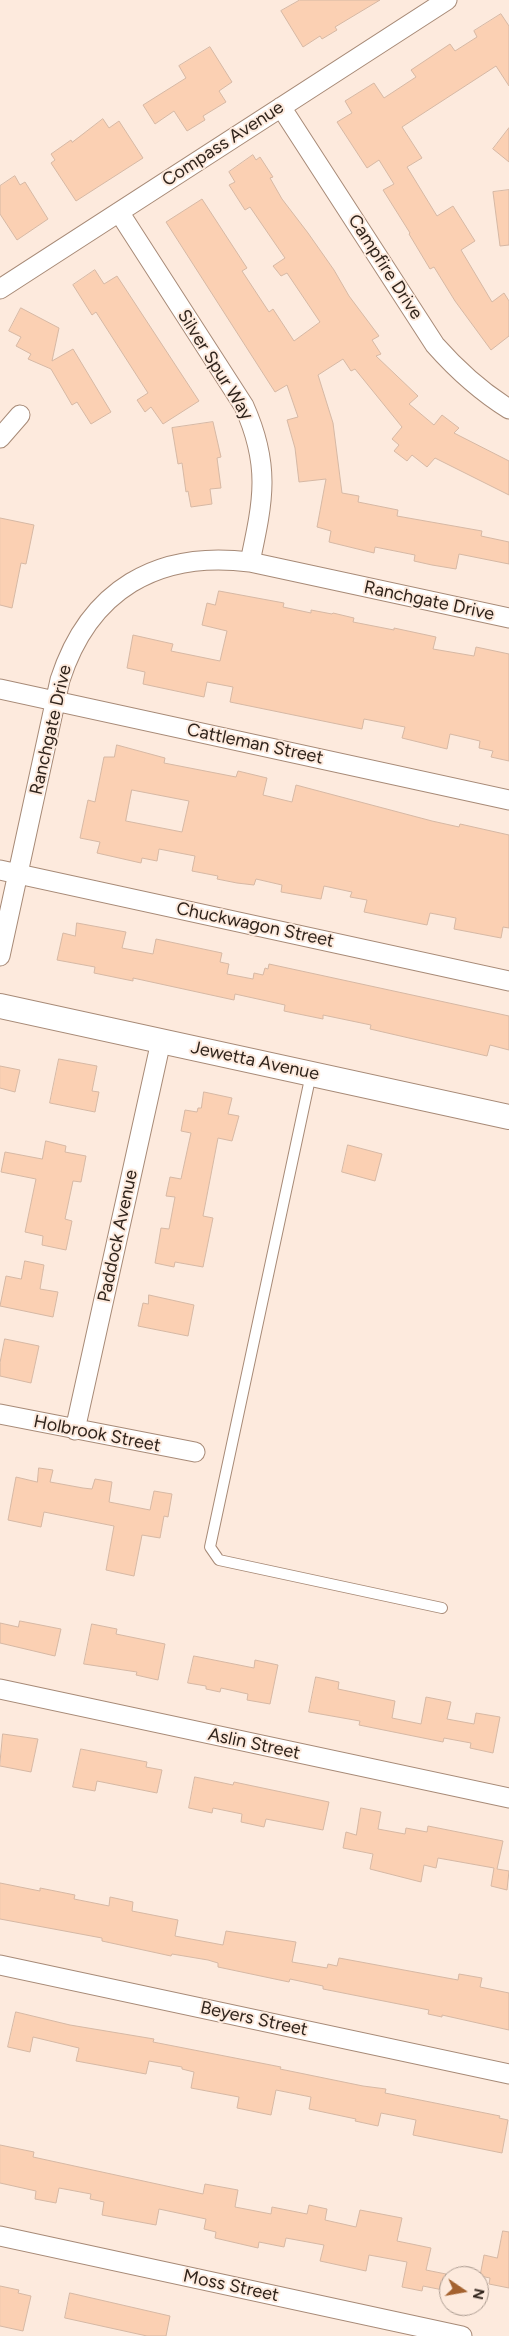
<!DOCTYPE html>
<style>
body{margin:0}
#map{position:relative;width:509px;height:2336px;overflow:hidden;background:#fdeadd;font-family:Figtree,sans-serif}
canvas{display:block}
.north{position:absolute;left:439px;top:2266px;width:50px;height:50px;box-sizing:border-box;background:#fdeadd;border:1px solid #ab9b90;border-radius:50%;rotate:102deg;font-size:14px;font-weight:700;line-height:20px;text-align:center;color:#30241c}
.north::after{content:'';display:block;margin:auto;width:18px;height:22px;background:#a4622f;clip-path:polygon(50% 0,100% 100%,50% 72%,0 100%)}
</style>
<div id="map">
<canvas width="509" height="2336"></canvas>
<div class="north">N</div>
</div>
<script>
const g = document.querySelector('canvas').getContext('2d');
g.lineJoin = 'round';
function paint(path, color) { g.fillStyle = color; g.fill(path, 'evenodd'); }
function strokePath(path, color, width, dash) { g.strokeStyle = color; g.lineWidth = width; g.lineCap = dash ? 'butt' : 'round'; g.setLineDash(dash || []); g.stroke(path); }
function write(font, color, halo, rows, align = 'center') {
  g.font = font + ' Figtree,sans-serif'; g.lineWidth = 4; g.setLineDash([]); g.textBaseline = 'middle'; g.strokeStyle = halo; g.fillStyle = color; for (const [text, x, y, turn = 0] of rows) {
    g.save(); g.translate(x, y); g.rotate((+turn || 0) * Math.PI / 180); g.textAlign = isNaN(turn) ? turn : align; if (halo) g.strokeText(text, 0, 0); g.fillText(text, 0, 0); g.restore();
  }
}
const building = new Path2D(`
 M300 0H380L335 27 337 30 322 39 320 36 303 47 281 11Z
 M501 14 509 26V86L496 66 402 127 422 158 407 167 437 216 453 206 475 241 461 250 492 302 504 293 509 301V336L491 350 455 301 434 267 430 269 409 234 410 233 383 190 394 184 379 160 367 168 337 122 352 113 345 101 374 83 384 98 416 77 411 70 450 44 455 51 477 37 474 31Z
 M210 47 232 82 219 91 226 102 203 116 205 120 187 131 174 111 155 124 143 105 186 78 179 66Z
 M103 119 109 128 119 121 143 158 76 201 51 163 55 160 51 154 71 140 72 142Z
 M509 128V162L493 149Z
 M253 155 256 160 260 157 273 177 270 178 282 199 308 233 334 270 349 296 379 336 372 340 381 354 376 356 418 396 409 404 434 425 442 415 459 428 454 433 509 461V495L435 458 427 467 412 455 407 461 394 451 399 445 392 439 402 427 355 369 351 371 343 359 318 375 333 423 342 493 359 496 358 502 398 510 397 516 482 531 481 536 509 542V564L459 554 456 569 432 565 414 561 415 555 375 547 374 553 329 542 331 531 317 527 326 479 299 482 295 448 287 420 298 417 287 385 275 392 166 222 202 199 247 268 242 271 269 312 273 309 294 341 320 322 287 273 281 276 273 266 285 258 250 207 245 210 229 185 235 182 229 172Z
 M15 176 20 185 25 182 48 219 17 240 0 214V186Z
 M509 190V245L500 246 493 192Z
 M95 270 104 284 117 276 199 401 163 424 151 407 145 412 137 400 148 393 96 312 92 315 73 285Z
 M21 308 59 328 52 361 73 349 111 412 91 424 77 402 72 405 51 369 28 359 31 354 16 346 21 337 9 331Z
 M213 422 221 457 217 458 221 488 210 489 212 504 191 507 188 491 186 492 182 463 178 464 172 428Z
 M0 518 34 525 26 564 21 563 12 608 0 605Z
 M219 591 284 603 283 607 311 613V610L332 614 333 613 354 618 353 622 394 630V628L436 637 433 649 474 656 476 647 509 654V761L491 757 493 751 479 748 480 741 450 734 447 749 402 738 405 727 364 719 362 729 230 702 233 687 207 682 204 697 143 684 145 672 127 668 133 635 173 644 171 651 220 661 227 631 202 625 207 603 215 605Z
 M117 745 165 758 164 763 236 777 238 771 267 778 263 795 292 802 296 785 432 821 459 827 460 824 509 835V928L503 927 501 938 454 929 456 918 430 913 427 925 364 912 367 900 350 897 352 892 324 886 321 899 281 892 282 885 256 879 254 885 237 883 217 879 218 876 192 871 195 856 159 849 157 861 142 858 141 863 97 853 100 842 80 838 88 800 95 802 104 757H114ZM132 790 189 801 182 832 126 821Z
 M77 923 126 932 122 948 153 954 156 939 222 953 220 962 229 964 227 974 253 979 254 973 263 975 265 968 268 969 269 964 509 1016V1050L490 1045 487 1056 370 1029 371 1025 323 1015V1019L284 1011 285 1005 235 994 234 1000 133 978V981L94 973 95 967 57 960 63 933 75 936Z
 M59 1059 97 1066 92 1091 99 1092 95 1112 50 1103Z
 M0 1066 20 1070 15 1092 0 1088Z
 M204 1092 232 1098 228 1114 239 1116 232 1141 218 1138 203 1216 213 1218 203 1267 175 1262 174 1267 155 1263 161 1228 169 1229 175 1197 166 1196 170 1177 181 1179 191 1133 181 1131 185 1110 197 1112 198 1108H201Z
 M46 1141 66 1146 65 1152 86 1156 81 1182 73 1181 65 1219 72 1221 66 1250 42 1245 43 1236 25 1232 36 1179 1 1172 5 1152 42 1159Z
 M348 1145 382 1154 375 1181 342 1172Z
 M25 1261 44 1265 40 1289 58 1292 53 1317 0 1306 6 1276 21 1279Z
 M149 1295 194 1305 188 1336 138 1326 143 1303 148 1304Z
 M5 1339 39 1346 31 1383 0 1376V1363Z
 M39 1468 53 1470 50 1482 83 1488 92 1489 95 1479 112 1482 109 1502 150 1510 154 1491 172 1494 168 1517 164 1516 160 1538 142 1535 134 1576 106 1570 114 1526 44 1512 41 1527 8 1520 16 1477 37 1482Z
 M20 1621 61 1629 55 1656 0 1643V1623L18 1627Z
 M92 1624 117 1629 116 1634 165 1644 158 1680 136 1675 137 1672 84 1664Z
 M194 1656 254 1668 255 1660 278 1665 270 1704 247 1700 248 1694 221 1688 220 1692 206 1689V1686L188 1683Z
 M316 1677 339 1682 338 1689 395 1701 392 1718 421 1724 426 1697 451 1702 447 1719 474 1724 476 1713 500 1717 493 1753 470 1748 471 1743 444 1738 443 1742 359 1725 360 1721 309 1712Z
 M3 1734 38 1739 31 1772 0 1766Z
 M81 1749 147 1762 146 1767 162 1770 157 1793 97 1781 95 1791 73 1787Z
 M195 1777 233 1785 234 1782 329 1802 323 1830 266 1819 264 1827 241 1822 242 1814 213 1808 212 1813 189 1808Z
 M361 1808 381 1812 378 1829 405 1834 406 1828 427 1832 428 1826 503 1841 497 1869 509 1871 507 1890 491 1886 494 1868 438 1858 436 1868 424 1865 421 1882 370 1869 373 1854 343 1848 346 1832 356 1835Z
 M0 1883 40 1891V1888L75 1895 74 1899 109 1906 110 1897 133 1902 132 1911 178 1920 175 1936 223 1945 226 1931 296 1942 292 1962 327 1968 328 1964 337 1966 339 1958 458 1980 459 1974 482 1978 480 1987 509 1993V2030L442 2015V2017L428 2014 429 2010 323 1989V1986L290 1979 289 1982 218 1967V1963L208 1960 172 1954 171 1956 102 1941V1938L0 1919Z
 M16 2012 70 2025 154 2039 153 2042 281 2067 280 2069 363 2086 386 2089 385 2093 500 2116 499 2118 508 2120 502 2153 413 2135 416 2120 381 2113 378 2126 355 2121 356 2119 309 2109 311 2097 276 2090 271 2115 237 2108 239 2097 191 2088 194 2072 182 2069V2067L149 2061 146 2074 98 2065 76 2061 79 2048 33 2037 30 2052 8 2047Z
 M0 2145 34 2152 33 2157 203 2194 205 2184 238 2190 235 2207 271 2214 272 2207 307 2214 309 2205 327 2209 325 2220 356 2227 360 2210 402 2218 397 2241 431 2248 426 2270 446 2274 443 2290 423 2286 422 2291 402 2287 407 2262 369 2255 366 2271 320 2261 324 2245 286 2238 284 2247 259 2242 258 2248 215 2238 216 2232 204 2229 206 2219 159 2209 156 2225 102 2215 104 2202 90 2199 91 2194 59 2188 56 2203 35 2199 36 2191 0 2183Z
 M503 2231 509 2232V2288L489 2284 490 2278 480 2276 484 2255 497 2258Z
 M0 2286 19 2290 18 2293 31 2296 23 2331 0 2326Z
 M70 2293 170 2316 166 2336H147L65 2318Z`);
paint(building, '#fbd0b3');
strokePath(building, '#d6b8a4', 1);
const service = new Path2D(`
 M311 1074 210 1547 219 1560 442 1608`);
const minor = new Path2D(`
 M281 107 435 345C458 371 480 391 509 409
 M119 212 244 406C271 466 263 501 250 562
 M0 289 447 0
 M0 438 20 415
 M0 689 509 800
 M0 870 509 981
 M0 956 60 680C89 590 157 550 250 562L509 618
 M0 1414 195 1452
 M75 1430 161 1041
 M0 1689 509 1798
 M0 1965 509 2074
 M0 2236 462 2336`);
const tertiary = new Path2D(`
 M0 1006 509 1117`);
strokePath(service, '#a78a77', 12);
strokePath(minor, '#a78a77', 21);
strokePath(tertiary, '#a78a77', 26);
strokePath(service, '#fff', 10);
strokePath(minor, '#fff', 19);
strokePath(tertiary, '#fff', 24);
write('18px', '#30241c', '#fdeadd', [
 ["Compass Avenue",223,144,-33],
 ["Campfire Drive",385,267,57],
 ["Silver Spur Way",215,365,58],
 ["Ranchgate Drive",429,601,12],
 ["Ranchgate Drive",51,730,-77],
 ["Cattleman Street",255,744,12],
 ["Chuckwagon Street",255,925,12],
 ["Jewetta Avenue",255,1061,12],
 ["Paddock Avenue",118,1236,-78],
 ["Holbrook Street",97,1434,11],
 ["Aslin Street",254,1744,12],
 ["Beyers Street",254,2019,12],
 ["Moss Street",231,2286,12]
]);
</script>
